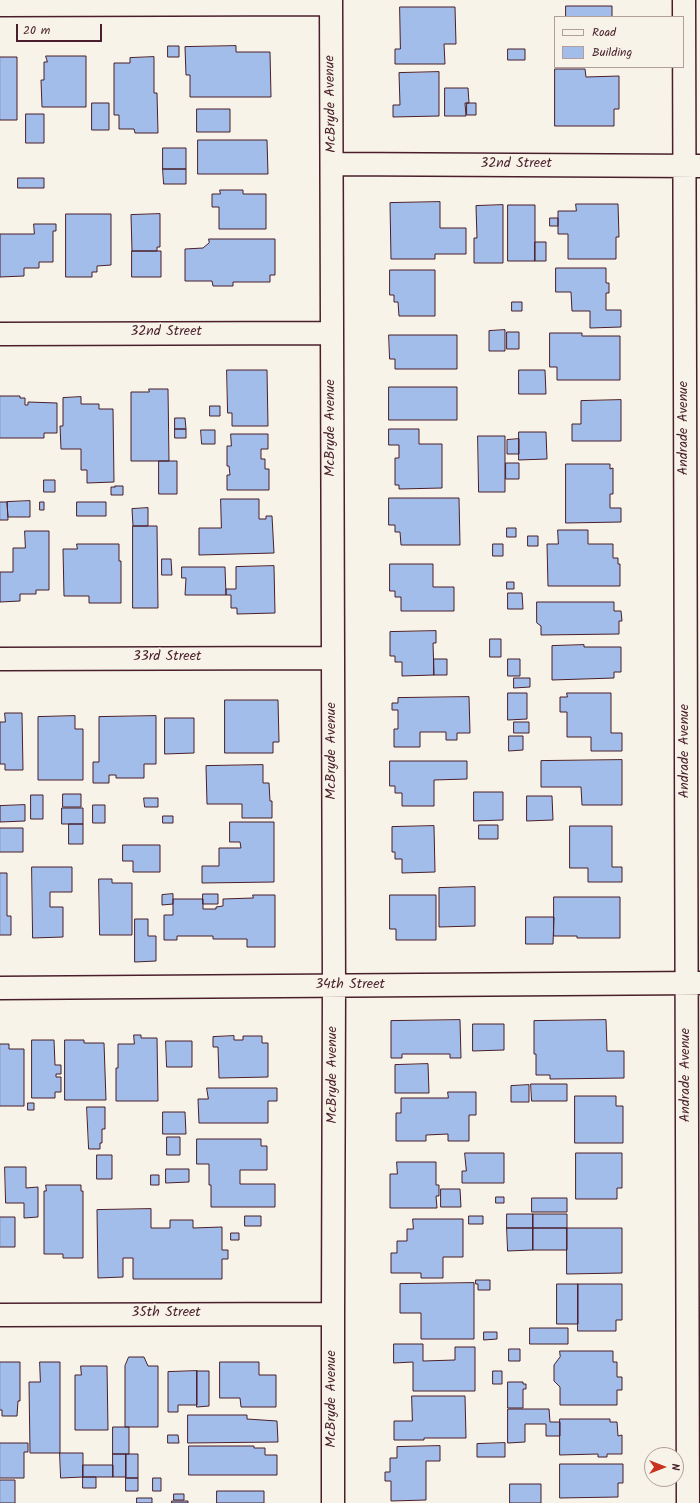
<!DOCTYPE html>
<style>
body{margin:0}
#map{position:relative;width:700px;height:1503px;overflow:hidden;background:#f7f3e8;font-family:Kalam,sans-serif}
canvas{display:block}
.legend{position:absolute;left:554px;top:16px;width:130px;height:52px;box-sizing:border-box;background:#f7f3e8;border:1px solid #b29e9c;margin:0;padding:5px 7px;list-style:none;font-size:12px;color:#4a1f2b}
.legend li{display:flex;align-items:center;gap:8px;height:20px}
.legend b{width:20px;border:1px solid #b29e9c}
.north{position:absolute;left:644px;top:1447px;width:40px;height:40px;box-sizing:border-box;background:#f7f3e8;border:1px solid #b29e9c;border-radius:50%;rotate:90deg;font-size:11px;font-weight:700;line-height:16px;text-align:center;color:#4a1f2b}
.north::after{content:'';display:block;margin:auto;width:14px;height:18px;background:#c8321e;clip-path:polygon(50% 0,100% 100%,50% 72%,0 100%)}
.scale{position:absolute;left:16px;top:24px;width:86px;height:18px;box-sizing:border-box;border:2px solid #4a1f2b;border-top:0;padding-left:5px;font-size:12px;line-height:14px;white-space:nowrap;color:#4a1f2b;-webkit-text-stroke:3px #f7f3e8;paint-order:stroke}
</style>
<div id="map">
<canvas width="700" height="1503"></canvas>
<ul class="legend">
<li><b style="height:5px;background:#f7f3e8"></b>Road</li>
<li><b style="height:11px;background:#a2bdea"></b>Building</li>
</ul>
<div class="north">N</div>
<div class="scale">20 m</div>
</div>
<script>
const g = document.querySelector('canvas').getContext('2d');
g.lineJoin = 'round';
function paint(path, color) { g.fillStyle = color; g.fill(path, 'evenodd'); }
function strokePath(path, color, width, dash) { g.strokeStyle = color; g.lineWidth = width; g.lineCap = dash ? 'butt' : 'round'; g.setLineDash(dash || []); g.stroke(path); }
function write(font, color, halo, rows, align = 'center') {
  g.font = font + ' Kalam,sans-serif'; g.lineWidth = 3; g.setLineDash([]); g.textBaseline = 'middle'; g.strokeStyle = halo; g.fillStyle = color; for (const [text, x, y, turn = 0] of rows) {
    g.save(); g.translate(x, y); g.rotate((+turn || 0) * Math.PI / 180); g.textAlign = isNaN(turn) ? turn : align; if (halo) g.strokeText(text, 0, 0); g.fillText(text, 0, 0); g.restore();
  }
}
const building = new Path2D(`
 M566 6H612V17H566Z
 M400 7H455L456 44H444L445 64H395V49H400Z
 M168 46H179V57H168Z
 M236 46V52H270L271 97H190V75H186L185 47Z
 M508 49H525V60H508Z
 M46 56H86V107H42L41 80H44V62H47Z
 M0 57H17V120H0Z
 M154 57V93H157L158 133H135L134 129H119V115H114V63H130V58Z
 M555 69H585L586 77 619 76V109H614V126H555Z
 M439 72V116L393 117V105H400L399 73Z
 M445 88H468L469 103H465L466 116H445Z
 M92 103H109V130H92Z
 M467 103H476V115H467Z
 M197 109H230V132H197Z
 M26 114H44V143H26Z
 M198 140H267L268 174H198Z
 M163 148H186V169H163Z
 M163 169H186V184H164Z
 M18 178H44V188H18Z
 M220 190H243V194H266V229H219V207H212V194H220Z
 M440 202V228H466V254H435V259H391L390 203Z
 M576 204H618L619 237H616V259H568V234H558V211H576Z
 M503 205V263H474V238H477L476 206Z
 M508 205H535V261H508Z
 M66 214H111V265L97 266V272H92V277H66Z
 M160 214V247H157V251H132L131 215Z
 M550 218H558V226H550Z
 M34 224H56V231H53V262H39V268H24V276L0 277V234H34Z
 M209 239H275V275H270V282H233V286H213L212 281H185V249L203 248 209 243Z
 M535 242H546V261H535Z
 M132 251H161V277H132Z
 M556 268H606V283H609V293H606V310H621V327L590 328V311H572L571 292H556Z
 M390 270H435V316H399L398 302H394V295H390Z
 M512 302H522V311H512Z
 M505 330V351H489V331Z
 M507 332H519V349H507Z
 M550 333H582V336H620V380H557V367H550Z
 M389 335H457V369H395V359H390Z
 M227 370H267L268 426H232V413H228Z
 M519 370H545L546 394H519Z
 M389 387H457V420H389Z
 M149 389H168L169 461H131V392H149Z
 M0 396H20V398H25V405H28V402L57 403V433H44V438H0Z
 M81 397V404H99V409H113L114 482 87 483V470H81V449H61L60 426H63V398Z
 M621 400V441H572V424H581V401Z
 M210 406H220V416H210Z
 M175 418H185L186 429H175Z
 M175 429H186V438H175Z
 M389 429H419V444H442V488L399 489V485H395V458H399V445H389Z
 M201 430H215V444H202Z
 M519 432H546L547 459 519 460Z
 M231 434H268V449H261V459H265V469H269V490H227V475H230L229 466H227V446H231Z
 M478 436H505V492H479Z
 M519 439V454H507V440Z
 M159 461H177V494H159Z
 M506 463H519V479H506Z
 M566 464H610V469L613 468V494H610V508H621V522L566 523Z
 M44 480H55V492H44Z
 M115 486H123V495H111V487H115Z
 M389 498H459L460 545H401L400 532H395V525H389Z
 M221 499H259V519H266V516H272L274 553 199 555V528H221Z
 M30 501V517H8L7 502Z
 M0 502H7L8 520H0Z
 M40 502H44V510H40Z
 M77 502H106V516H77Z
 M148 508V526H133L132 509Z
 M133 526H157L158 608H133Z
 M507 528H516V537H507Z
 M558 530H588V544H613V558H618V564H620V586H548L547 544H558Z
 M25 531H49V590H36V594H20V601L0 602V572H13V548H25Z
 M528 536H538V546H528Z
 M77 544H119V561H121V603H89V596H64L63 549H77Z
 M493 544H503V556H493Z
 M162 559H171L172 575H162Z
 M390 564H433V587H454V611H401V597H395V591H390Z
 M274 566 275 613 237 614V608H231V595H226V589H236V567Z
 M182 567H225L226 595H185L186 578H182Z
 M507 582H514V589H507Z
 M508 593H522L523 609H508Z
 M537 602H614V611H621L622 621H619V634L541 635V626L537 623Z
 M436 631V643H433L434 675 402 676V662H395V656H390V632Z
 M490 639H501V657H490Z
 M584 645V647H621V672H614V678L552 680V646Z
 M434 659H447V675H434Z
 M508 659H520V676H508Z
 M514 678H530V687L514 688Z
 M508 693H527V719L508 720Z
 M567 693H611V733H622V751H591V737H567V712H560V697H567Z
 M469 697 470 733H457V740H446V732H420V747H394V729H398V710H392V703H398V698Z
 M225 700H278L279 742H273V753H225Z
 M5 713H22L23 770H5V764H0V722H5Z
 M75 716V729H83V780H38V717Z
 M156 716V764H144V778H116V775H109V783H93V762H99V717Z
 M165 718H194V753L165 754Z
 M514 722H529V733H514Z
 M509 736H523V750L509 751Z
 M622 760V805H582L581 787H541V761Z
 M390 761H467V779L434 780V806H402V793H395V786H390Z
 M263 765V783H269L270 801H272V818H242V804H207L206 766Z
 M474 792H503V820L474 821Z
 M63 794H81V807H63Z
 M31 795H43V819H31Z
 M527 796H552L553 820 527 821Z
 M144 798H158V807H145Z
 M25 805V821L0 822V806Z
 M93 805H105V823H93Z
 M62 808H83V824H62Z
 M163 816H173V823H163Z
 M230 822H274V882L202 883V866H219V848H241L240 842H230Z
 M69 824H83V844H69Z
 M479 825H498V839H479Z
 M434 826 435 872 402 873V859H395V852H392V827Z
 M570 826H612V867H622V882H588V868H570Z
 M0 828H23V852H0Z
 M123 845H160V872H133V861H123Z
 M32 867H72V892H50V907H63V937L33 938Z
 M0 873H7V916H11V935H0Z
 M99 879H112V883H132V935H100Z
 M475 887V926L439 927V888Z
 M173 894V904L162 905V895Z
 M203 894H218V904H203Z
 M253 895H275V947H247V939H213V936H177V940H164V915H173V899H203V909H216V907L223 906V899L253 898Z
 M390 895H436V940H396V929H390Z
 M554 897H620V938H577V936H554Z
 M526 917H554L553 944H526Z
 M135 919H148V936H156V961L135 962Z
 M460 1020 461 1058H450V1054H402V1058H391V1021Z
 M606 1020 607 1051H624V1078L550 1079V1075H536V1054H534V1021Z
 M473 1024H504V1050L473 1051Z
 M134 1035H141V1038H157L158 1101H116V1068H118V1044H134Z
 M234 1036V1040H243V1036H262V1043H268V1077L219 1078 218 1047H213V1037Z
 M32 1040H54L55 1065H61V1074H56V1077H61V1092H55V1098H32Z
 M65 1040H84V1043H104L106 1100H65Z
 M166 1041H192V1067H167Z
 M0 1044H9V1049H24V1106H0Z
 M428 1064 429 1093H395V1065Z
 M531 1084H567V1101H532Z
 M529 1085V1102H511V1086Z
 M207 1088H277V1101H268V1123H199L198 1099H208Z
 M448 1092H476V1115H469V1141H448V1134L426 1135V1141H396V1113H401V1098H448Z
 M575 1096H616V1106H623V1143H575Z
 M28 1103H34V1110H28Z
 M87 1107H105V1129H102V1143H100V1149H89Z
 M163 1112H185L186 1134H163Z
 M167 1137H180V1155H167Z
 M197 1139H261V1146H267V1170H240V1184H275V1207H211V1185H209V1164H197Z
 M465 1153H504V1183H462V1171H466Z
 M576 1153H622V1188H617V1199H576Z
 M97 1155H112V1179H97Z
 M397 1162H436V1185H439V1196H436L437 1208H390V1174H397Z
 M5 1167H26V1188L38 1187V1217L24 1218V1203H6Z
 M166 1169H189V1182L166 1183Z
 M151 1175H159V1185H151Z
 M46 1185H81V1191H83V1258H63V1254H44V1191H46Z
 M441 1189H460L461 1207H441Z
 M496 1197H504V1203H496Z
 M532 1198H567V1212H532Z
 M151 1209V1228H170V1220H193V1228L222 1227V1250H228V1259H222V1279H133V1258H123V1277L98 1278 97 1210Z
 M507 1214H533V1228H507Z
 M533 1214H567V1228H533Z
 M245 1216H261V1226H245Z
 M469 1216H483V1224H469Z
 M0 1217H15V1247H0Z
 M413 1219H463V1257H443V1278H421V1273H391V1253H397V1241H407V1229H413Z
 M507 1228H533V1250L508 1251Z
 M533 1228H567V1250H533Z
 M567 1228H622V1273L567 1274Z
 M231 1233H239V1240H231Z
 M476 1280H490V1290H478V1284H476Z
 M474 1283V1339H421V1313H400V1284Z
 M557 1284H578V1324H557Z
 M578 1284H622V1320H616V1331H578Z
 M530 1328H568V1344H530Z
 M484 1332H497V1339L484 1340Z
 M394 1344H423V1361L455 1360V1347H475V1391H413V1362L394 1363Z
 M509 1349H520V1361H509Z
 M560 1351H613V1362H617V1377H622V1390H617V1405H560V1387L554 1381V1365L560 1357Z
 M129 1357H144L148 1366H158V1427H125V1366Z
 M0 1362H20V1401H18L17 1416H2V1410H0Z
 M40 1362H60V1453H30L29 1382H40Z
 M220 1362H259V1375H276V1407H241L240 1398H220Z
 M81 1366H107L108 1430H75V1375H81Z
 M197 1371V1405H178V1412H168V1372Z
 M197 1371H209V1406L197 1407Z
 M493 1371H502V1384H493Z
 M508 1382H523V1384H526V1389H523V1408H508Z
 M412 1396H465L466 1438H424V1440H394V1421H412Z
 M508 1409H549L550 1422H560V1436H546V1424H525V1442L508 1443Z
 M188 1415H247V1419L277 1421 278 1442 188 1443Z
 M560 1419H610V1422H617L618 1436 622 1435V1454H607V1457H598V1454L560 1455Z
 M113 1427H129V1454H113Z
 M168 1435H178L179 1443H168Z
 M0 1443H28V1452H24V1478H0Z
 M505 1443V1457H477V1444Z
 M189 1446H254V1448H265V1455H277V1475H189Z
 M440 1446V1461H426V1500L391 1501V1481H385V1472H390V1458H397V1447Z
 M60 1453H83V1477L61 1478Z
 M113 1454H126V1477H113Z
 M126 1454H138V1478H126Z
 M560 1464H623V1483H618V1497L560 1498Z
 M83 1465H113V1477H83Z
 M83 1477H96V1488H83Z
 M126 1478H138V1491H126Z
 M153 1478H161V1491H153Z
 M0 1480H15V1503H0Z
 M510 1484H541V1503H510Z
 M217 1491H264V1503H217Z
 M174 1494H184V1500H174Z
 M137 1498H152V1503H137Z
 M172 1501H188V1503H172Z`);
paint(building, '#a2bdea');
strokePath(building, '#4a1f2b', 1);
const minor = new Path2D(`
 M331 0 334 986 333 1314V1503
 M684 0 688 1503
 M0 5 331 4
 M333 164 700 166
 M0 334 332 333
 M0 659 333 658
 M0 988 700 983
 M0 1315 333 1314`);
strokePath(minor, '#4a1f2b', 25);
strokePath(minor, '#f7f3e8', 22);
write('14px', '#4a1f2b', '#f7f3e8', [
 ["McBryde Avenue",332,104,-91],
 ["32nd Street",516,165],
 ["32nd Street",166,333],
 ["McBryde Avenue",332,428,-90],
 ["Andrade Avenue",685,428,-90],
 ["33rd Street",167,658],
 ["McBryde Avenue",333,751,-90],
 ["Andrade Avenue",686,751,-90],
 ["34th Street",350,986],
 ["McBryde Avenue",334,1075,-90],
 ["Andrade Avenue",687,1075,-90],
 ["35th Street",166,1314],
 ["McBryde Avenue",333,1399,-90]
]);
</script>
